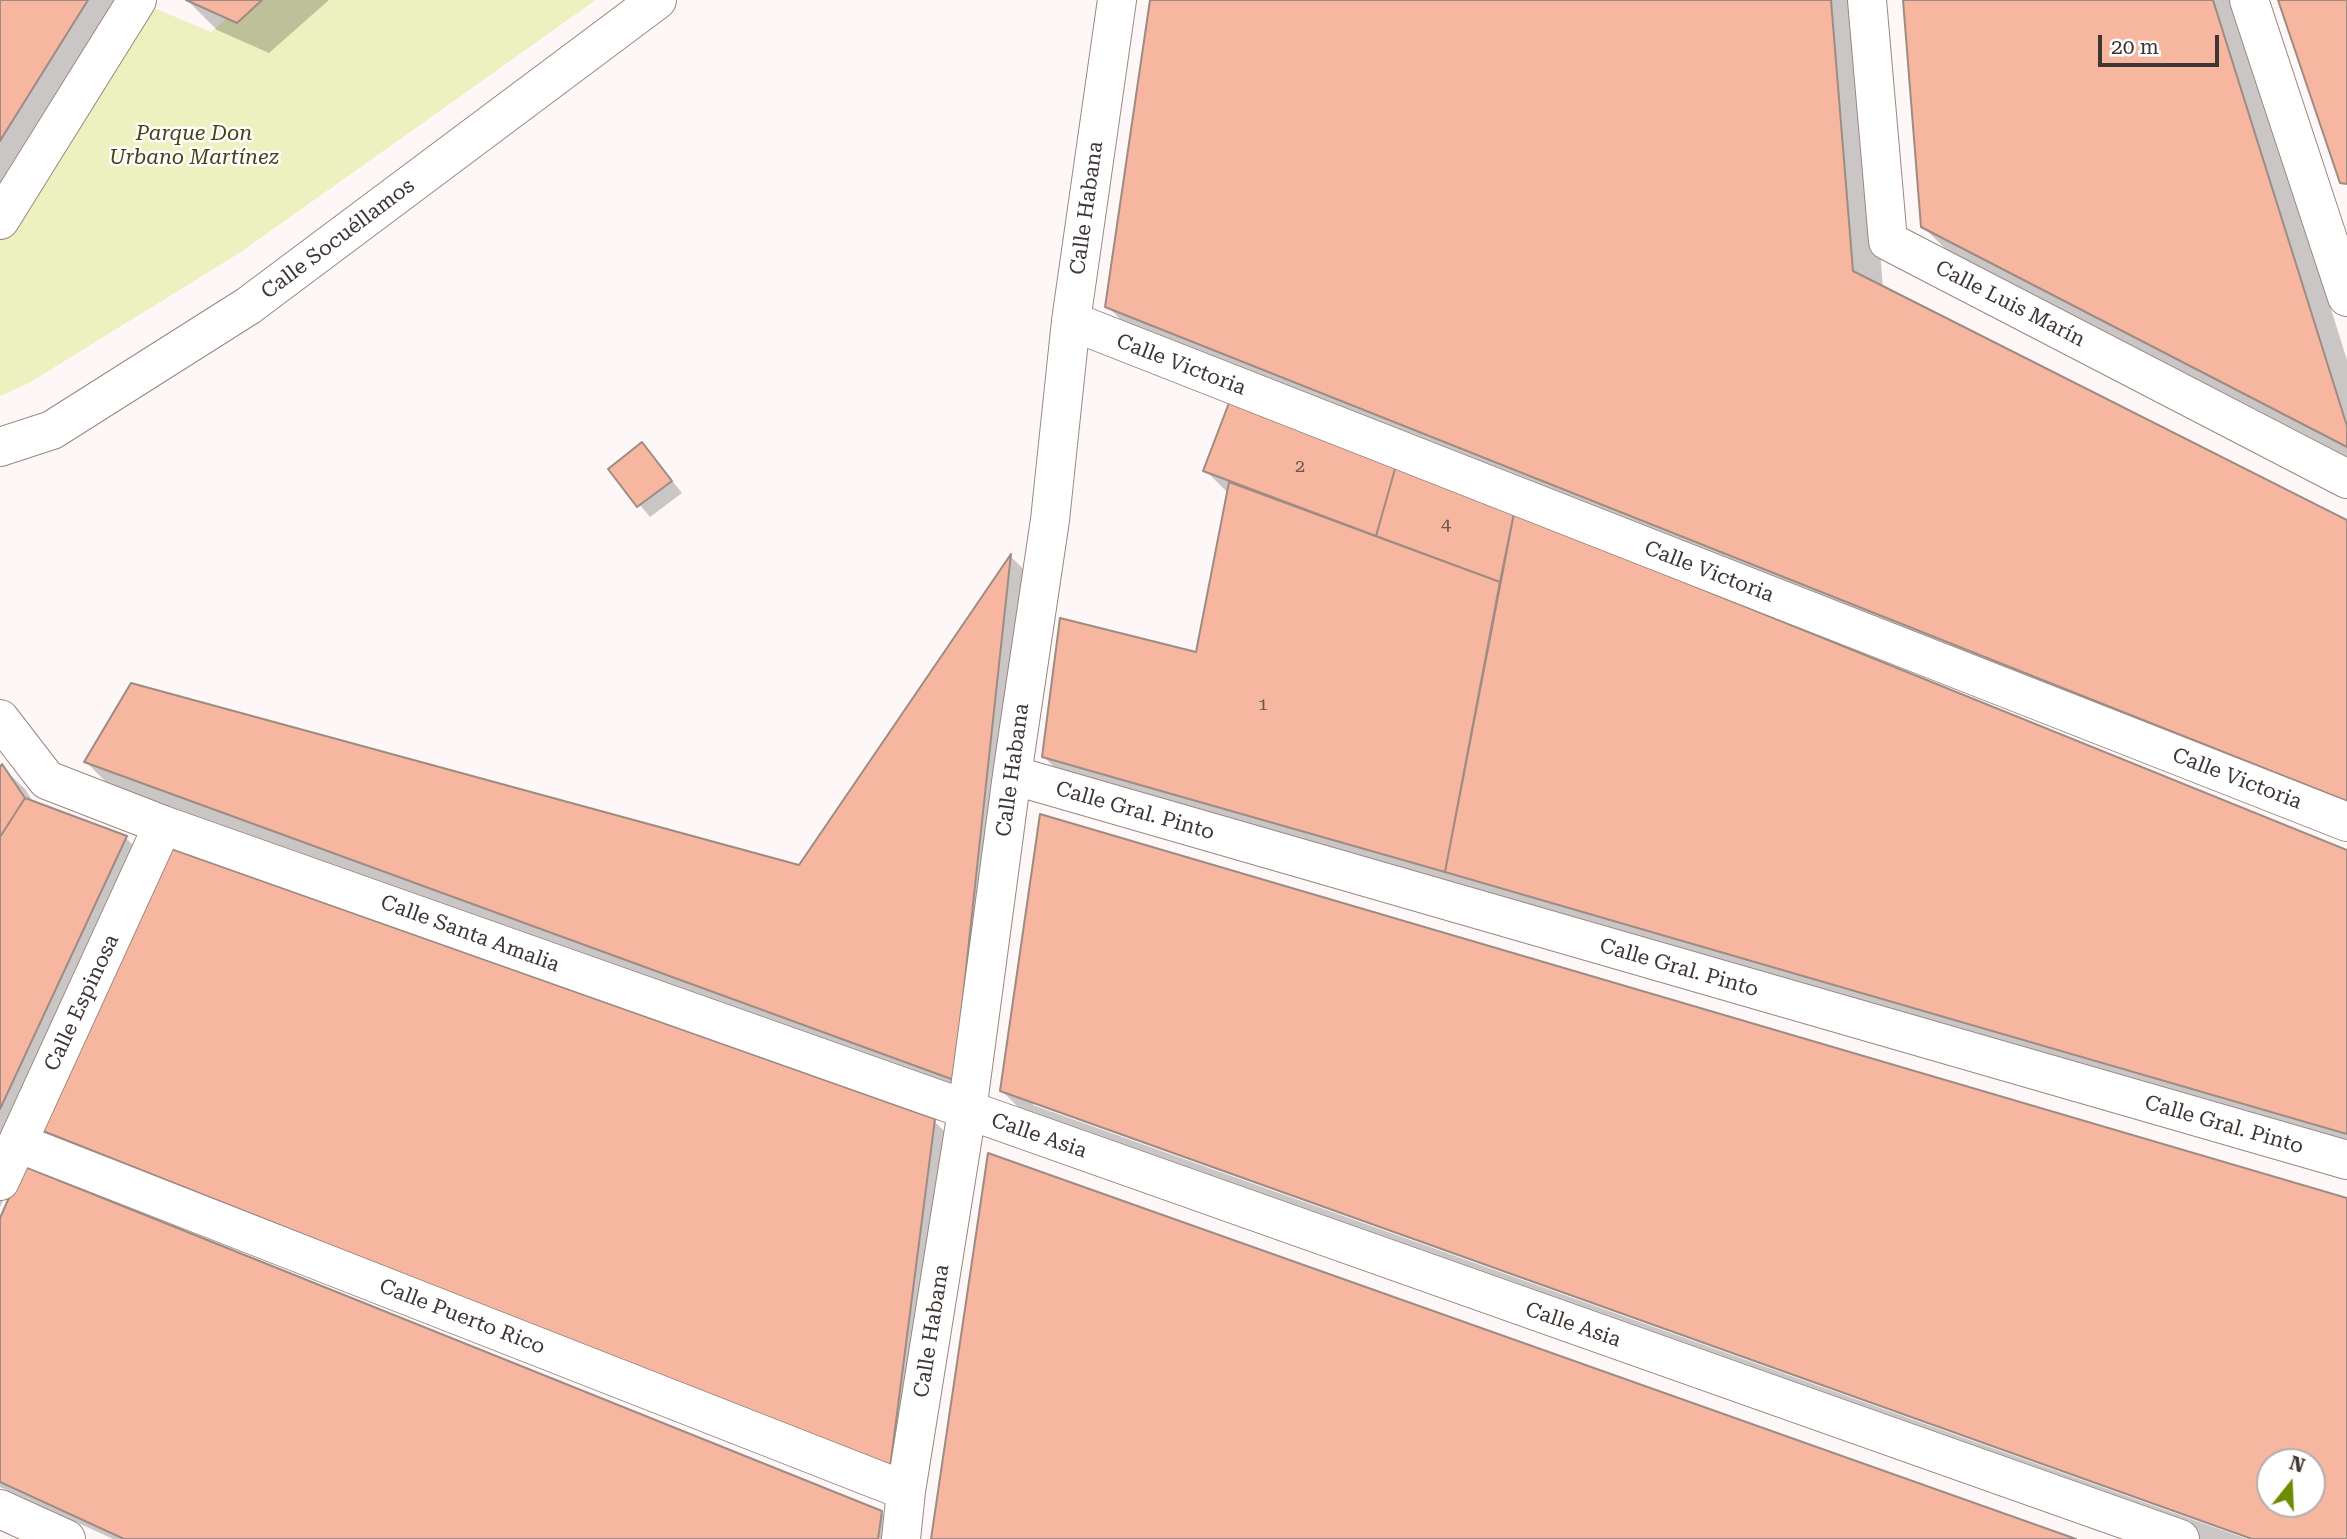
<!DOCTYPE html>
<meta charset="utf-8">
<style>
body{margin:0}
#map{position:relative;width:2347px;height:1539px;overflow:hidden;background:#fdf8f7;font-family:"Roboto Serif",serif}
canvas{display:block}
.north{position:absolute;left:2256px;top:1448px;width:70px;height:70px;box-sizing:border-box;background:#fff;border:2px solid #b2afad;border-radius:50%;rotate:18deg;font-size:19px;font-weight:700;line-height:28px;text-align:center;color:#3e3633}
.north::after{content:'';display:block;margin:auto;width:24px;height:32px;background:#6e8b04;clip-path:polygon(50% 0,100% 100%,50% 72%,0 100%)}
.scale{position:absolute;left:2098px;top:35px;width:121px;height:32px;box-sizing:border-box;border:4px solid #3e3633;border-top:0;padding-left:9px;font-size:21px;line-height:24px;white-space:nowrap;color:#3e3633;-webkit-text-stroke:5px #fff;paint-order:stroke}
</style>
<div id="map">
<canvas width="2347" height="1539"></canvas>
<div class="north">N</div>
<div class="scale">20 m</div>
</div>
<script>
const g = document.querySelector('canvas').getContext('2d');
g.lineJoin = 'round';
function paint(path, color) { g.fillStyle = color; g.fill(path, 'evenodd'); }
function strokePath(path, color, width, dash) { g.strokeStyle = color; g.lineWidth = width; g.lineCap = dash ? 'butt' : 'round'; g.setLineDash(dash || []); g.stroke(path); }
function write(font, color, halo, rows, align = 'center') {
  g.font = font + ' "Roboto Serif",serif'; g.lineWidth = 5; g.setLineDash([]); g.textBaseline = 'middle'; g.strokeStyle = halo; g.fillStyle = color; for (const [text, x, y, turn = 0] of rows) {
    g.save(); g.translate(x, y); g.rotate((+turn || 0) * Math.PI / 180); g.textAlign = isNaN(turn) ? turn : align; if (halo) g.strokeText(text, 0, 0); g.fillText(text, 0, 0); g.restore();
  }
}
paint(new Path2D(`
 M248 0H596L241 252 29 383 0 396V230L152 7 211 32Z`), '#edf1c0');
paint(new Path2D(`
 M0 0H116L0 185Z
 M187 0H329L269 53 217 30Z
 M1152 0H1860L1883 288 2347 522V818L1139 338 1107 306Z
 M1905 0H2234L2347 360V461L1955 258 1922 226Z
 M642 444 682 493 650 517 610 470Z
 M1205 470 1516 516 2347 852V1155L1061 774 1044 757 1198 654 1228 493Z
 M1011 557 1042 587 985 1110 117 793 86 762 800 867Z
 M2 767 25 789 34 803 126 838 160 872 934 1121 945 1132 901 1478 57 1142 45 1131 155 875 0 1207V769Z
 M1001 1090 2347 1199V1539H2257L1033 1101V1105L2247 1539H2199L1033 1122ZM2270 1462H2312V1504H2270Z
 M0 1222 881 1512 893 1524 891 1539H113L0 1487Z`), '#0003');
const building = new Path2D(`
 M0 0H88L0 141Z
 M186 0H262L237 23Z
 M1150 0H1831L1853 271 2347 520V801L1105 307Z
 M1903 0H2213L2347 426V447L1921 227Z
 M2278 0H2347V184L2340 183Z
 M1232 395 1397 462 1376 536 1203 471Z
 M642 442 672 481 637 507 608 469Z
 M1397 462 1514 513 1500 582 1376 536Z
 M1229 482 1500 582 1445 872 1042 757 1060 618 1196 652Z
 M1514 513 2347 850V1134L1445 872Z
 M1011 554 954 1080 84 762 131 683 799 865Z
 M2 764 25 798 0 837V767Z
 M25 798 127 836 0 1109V837Z
 M1040 814 2347 1198V1539H2252L1000 1091ZM2270 1462H2312V1504H2270Z
 M169 848 935 1119 890 1468 43 1131Z
 M988 1153 2076 1539H931Z
 M23 1166 882 1511 878 1539H124L0 1482V1218Z`);
paint(building, '#f6b69f');
strokePath(building, '#9e8b84', 2);
const street = new Path2D(`
 M1867 0 1888 241 2347 479
 M2249 0 2347 297
 M0 220 137 0
 M1071 321 2347 822
 M0 447 52 430 248 306 657 0
 M0 719 47 780 163 825 2180 1539
 M1012 775 2347 1160
 M18 1143 906 1491
 M0 1181 163 825
 M0 1509 66 1539
 M901 1539 906 1491 967 1111 1012 775 1050 520 1071 321 1117 0`);
strokePath(street, '#9a877f', 40);
strokePath(street, '#fff', 38);
write('18px', '#6c564e', null, [
 ["2",1300,467],
 ["4",1446,525],
 ["1",1263,705]
]);
write('italic 21px', '#434416', '#fff', [
 ["Parque Don",194,134],
 ["Urbano Martínez",194,158]
]);
write('21px', '#3e3633', '#fff', [
 ["Calle Habana",1087,208,-82],
 ["Calle Socuéllamos",338,239,-37],
 ["Calle Luis Marín",2010,304,27],
 ["Calle Victoria",1181,365,21],
 ["Calle Victoria",1709,572,21],
 ["Calle Habana",1013,770,-82],
 ["Calle Victoria",2237,779,21],
 ["Calle Gral. Pinto",1135,811,16],
 ["Calle Santa Amalia",470,934,20],
 ["Calle Gral. Pinto",1679,968,16],
 ["Calle Espinosa",82,1003,-65],
 ["Calle Gral. Pinto",2224,1125,16],
 ["Calle Asia",1039,1136,19],
 ["Calle Puerto Rico",462,1317,21],
 ["Calle Asia",1573,1325,19],
 ["Calle Habana",932,1331,-81]
]);
</script>
